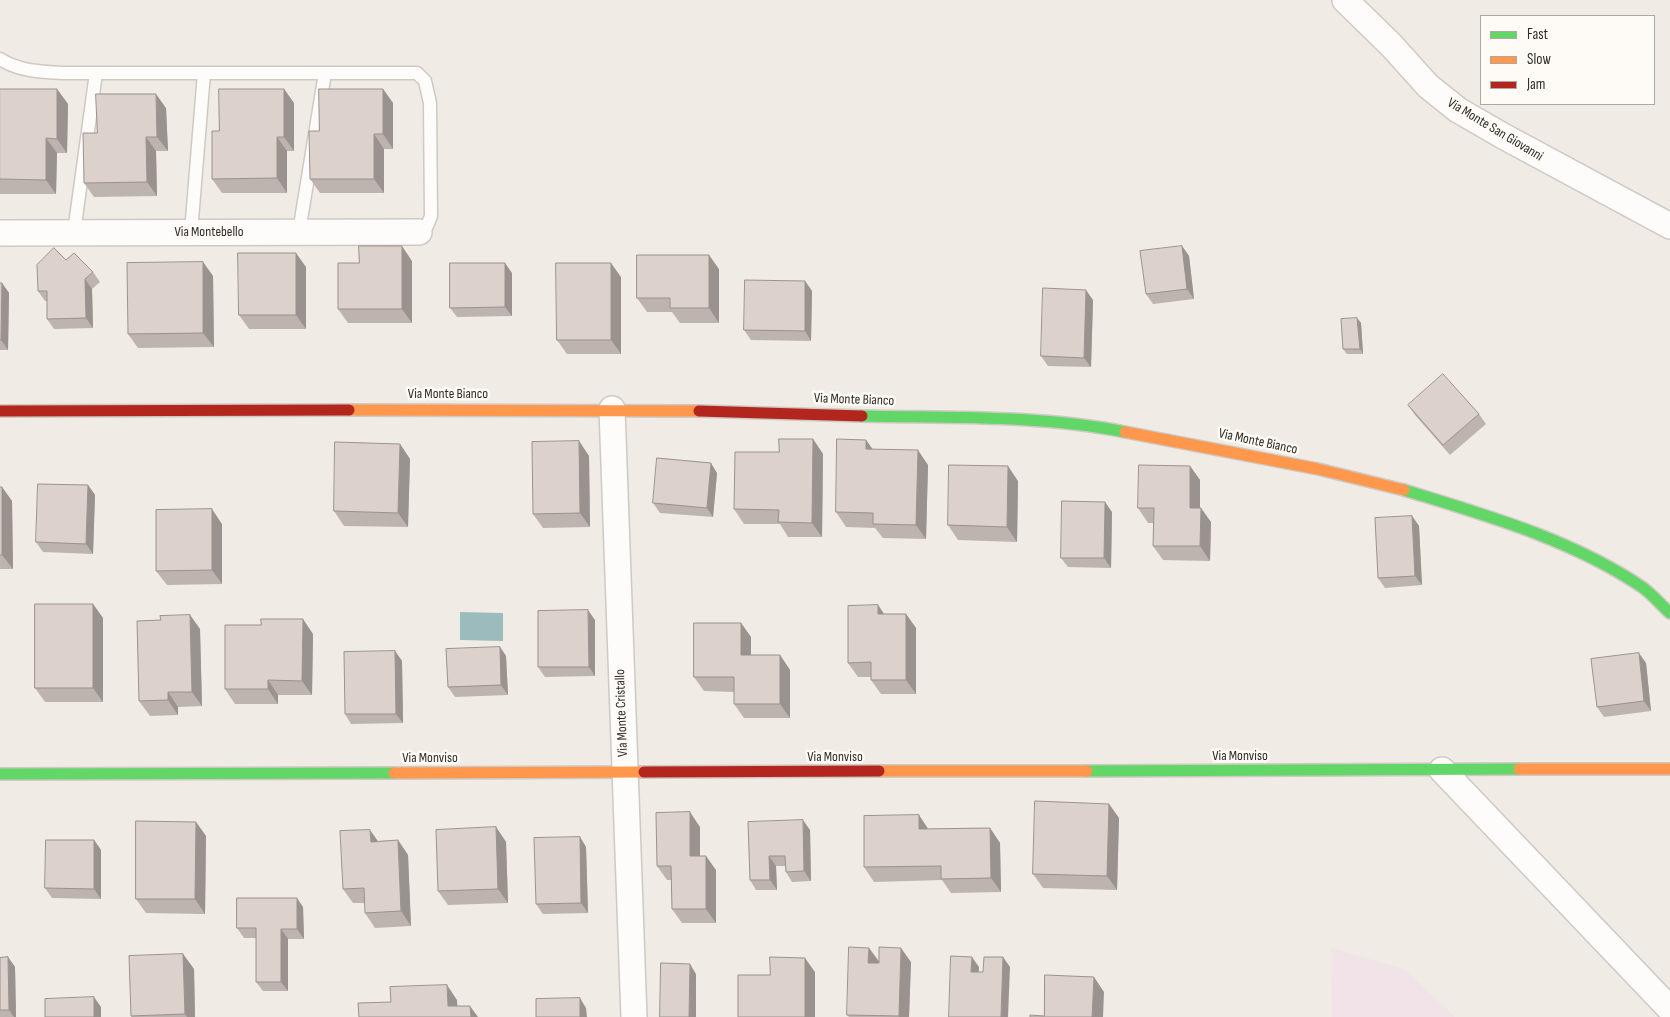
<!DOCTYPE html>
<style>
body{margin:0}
#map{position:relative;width:1670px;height:1017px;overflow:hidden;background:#f0ebe4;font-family:"Sofia Sans Condensed",sans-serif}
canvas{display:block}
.legend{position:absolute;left:1480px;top:15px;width:175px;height:90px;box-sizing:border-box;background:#fefaf5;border:1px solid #aca8a3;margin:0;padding:6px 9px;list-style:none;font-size:15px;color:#302c27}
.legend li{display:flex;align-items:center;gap:10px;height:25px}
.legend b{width:25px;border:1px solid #aca8a3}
</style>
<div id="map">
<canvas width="1670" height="1017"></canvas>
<ul class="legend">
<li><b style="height:6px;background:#63d668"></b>Fast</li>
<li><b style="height:6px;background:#ff974d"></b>Slow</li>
<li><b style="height:6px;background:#b3261e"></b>Jam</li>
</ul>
</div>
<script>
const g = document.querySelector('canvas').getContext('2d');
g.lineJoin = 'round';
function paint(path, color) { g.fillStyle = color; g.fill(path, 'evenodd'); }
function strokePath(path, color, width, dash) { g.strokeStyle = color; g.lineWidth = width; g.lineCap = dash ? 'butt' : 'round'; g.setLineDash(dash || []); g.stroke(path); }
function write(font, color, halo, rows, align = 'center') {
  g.font = font + ' "Sofia Sans Condensed",sans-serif'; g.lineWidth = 5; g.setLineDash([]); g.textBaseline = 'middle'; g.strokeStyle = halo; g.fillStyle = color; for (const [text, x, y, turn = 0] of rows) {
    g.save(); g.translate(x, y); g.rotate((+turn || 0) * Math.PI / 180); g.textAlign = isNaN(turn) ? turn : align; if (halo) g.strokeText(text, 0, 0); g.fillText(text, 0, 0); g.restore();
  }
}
paint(new Path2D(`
 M1331 948 1404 969 1455 1017H1332Z`), '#f1e3e7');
paint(new Path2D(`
 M460 612 503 613V641L460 640Z`), '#9bbbbd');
const lane = new Path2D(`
 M0 59C19 71 41 72 63 73H417L425 81 430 103 431 216 427 226 419 232
 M74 232 96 73
 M191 232 204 73
 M299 232 325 73`);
const street = new Path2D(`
 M1345 0 1392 46 1428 86 1458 110 1503 136 1670 226
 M0 233 419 232
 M612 409 634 1017
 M1442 770 1670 1009`);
const fast = new Path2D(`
 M862 416C949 418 1039 415 1125 432
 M1404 490C1485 515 1571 539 1642 587 1652 594 1661 605 1670 613
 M1087 771 1519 769
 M0 774 394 773`);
const slow = new Path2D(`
 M349 410 699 411
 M1125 432 1318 469 1404 490
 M1519 769H1670
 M879 771H1087
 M394 773 644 772`);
const jam = new Path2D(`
 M0 411 349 410
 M699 411 862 416
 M644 772 879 771`);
strokePath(lane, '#cec9c3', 15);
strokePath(street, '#cec9c3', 28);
strokePath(fast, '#cec9c3', 14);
strokePath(slow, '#cec9c3', 14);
strokePath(jam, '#cec9c3', 14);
strokePath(lane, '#fdfcfb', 12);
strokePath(street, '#fdfcfb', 25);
strokePath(fast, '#63d668', 11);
strokePath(slow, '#ff974d', 11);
strokePath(jam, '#b3261e', 11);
paint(new Path2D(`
 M0 89H57L68 104 67 153H57L56 194H0Z
 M284 89 294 103V151H287V193H222L212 179 219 131Z
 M383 89 393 103V149H384V193H320L310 179 319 131Z
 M166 108 168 151H156L157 196 94 197 84 183 97 133Z
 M1182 246 1189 256 1194 299 1153 304 1146 294Z
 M66 260 93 272 100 282 92 289 93 328 54 329 47 319V301H45L38 291Z
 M412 261V323H348L338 309 359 263Z
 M203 262 213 276 214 347 138 348 128 334Z
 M306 267V329H249L239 315Z
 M719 269V323H680L672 312H647L637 298Z
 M512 273V316L457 317 450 308Z
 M621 277V354H567L557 340Z
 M805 281 812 291 811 341 751 340 744 330Z
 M0 283H2L9 293 8 350H0Z
 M1093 300 1091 367 1048 366 1041 356Z
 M1357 318 1361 323 1363 354H1347L1343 349Z
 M1408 405 1479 414 1486 424 1450 455 1415 415Z
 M813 439 823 454 822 537H788L780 524H744L734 509 779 452Z
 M866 440 873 450 928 465 926 539 883 538 875 528 846 527 836 512Z
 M579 441 589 456 590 527 543 528 533 514Z
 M400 444 410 459 408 527 344 526 334 511Z
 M1190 466 1200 480V508L1211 522 1210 561 1163 560 1153 546V523H1148L1138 508Z
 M717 473 713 517 660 513 653 503Z
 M1018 481 1017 542 958 540 948 525Z
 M88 485 95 495 93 554 43 552 36 542Z
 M0 487H2L12 501 13 569H0Z
 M1112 512 1111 568 1068 567 1061 558Z
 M1412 516 1419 526 1422 585 1385 588 1378 578Z
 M222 524V584L167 585 156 571Z
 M93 604 103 618V702H45L35 688Z
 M878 605 884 614H906L916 628V694H881L871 680V677H858L848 663Z
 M190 615 200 629 202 706 178 707V715L150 716 139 701 161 620Z
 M595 620V676L545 677 538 667Z
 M741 623 751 637V655H780L790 670V718H744L734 704V692L704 691 694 677Z
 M313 634 312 695H278V704H235L225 689Z
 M500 647 506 656 508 695 455 697 448 687Z
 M395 651 402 661 403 723 351 724 345 714Z
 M1646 663 1651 711 1604 717 1597 707Z
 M1109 804 1119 818 1117 890 1043 888 1033 874Z
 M196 822 206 836 205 914 146 913 136 899Z
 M748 822 810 830 811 881 792 882 786 872 785 866H776L777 890H756L750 880Z
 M496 827 506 842 508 903 448 905 438 891Z
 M700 827V856L716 870V923H682L672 909 671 880H667L657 866Z
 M990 828 1000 843 1001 892 951 893 942 880 874 882 864 867 928 829Z
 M580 837 586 847 588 913 543 914 536 904Z
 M94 840 101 850V899L52 898 45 888Z
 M398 840 408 855 411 926 375 928 365 913V903H353L343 889 379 841Z
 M303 907 304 939H288V991H263L256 982V938H244L237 928Z
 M869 948 879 961 911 962 909 1017H849L847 1015Z
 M183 954 194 969 195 1017H132L131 1016Z
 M8 957 15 967 16 1017H0V958Z`), '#bdb4af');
paint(new Path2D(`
 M57 89 68 104 67 153 57 139Z
 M284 89 294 103V151L284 137Z
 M383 89 393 103V149L383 134Z
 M156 94 166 108 168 151 157 137Z
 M374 134 384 149V193L374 179Z
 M146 137 156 151 157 196 147 182Z
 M277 137 287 151V193L277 178Z
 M46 138 57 153 56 194 46 180Z
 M402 246 412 261V323L402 309Z
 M1182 246 1189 256 1194 299 1187 289Z
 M296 253 306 267V329L296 315Z
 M709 255 719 269V323L709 308Z
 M203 262 213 276 214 347 203 333Z
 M505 263 512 273V316L505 307Z
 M611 263 621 277V354L611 340Z
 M85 279 92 289 93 328 86 318Z
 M805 281 812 291 811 341 805 331Z
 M2 283 9 293 8 350 1 340Z
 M1086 290 1093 300 1091 367 1084 358Z
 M1357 318 1361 323 1363 354 1360 349Z
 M813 439 823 454 822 537 812 523Z
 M866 440 876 454 866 449Z
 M579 441 589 456 590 527 580 513Z
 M400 444 410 459 408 527 398 513Z
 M918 450 928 465 926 539 916 525Z
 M711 463 717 473 713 517 707 508Z
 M1008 466 1018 481 1017 542 1007 527Z
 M1190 466 1200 480V522L1190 508Z
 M88 485 95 495 93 554 86 544Z
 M2 487 12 501 13 569 2 555Z
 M1105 502 1112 512 1111 568 1104 558Z
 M1201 508 1211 522 1210 561 1200 546Z
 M212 509 222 524V584L212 570Z
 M1412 516 1419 526 1422 585 1415 576Z
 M93 604 103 618V702L93 688Z
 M878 605 888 620 878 614Z
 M588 610 595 620V676L589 667Z
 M906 614 916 628V694L906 680Z
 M190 615 200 629 202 706 192 692Z
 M303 619 313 634 312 695 302 681Z
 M741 623 751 637V669L741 655Z
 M500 647 506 656 508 695 501 685Z
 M395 651 402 661 403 723 396 714Z
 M1639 653 1646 663 1651 711 1644 701Z
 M780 655 790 670V718L780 704Z
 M268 680 278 695V704L268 689Z
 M168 692 178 707V715L168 700Z
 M1109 804 1119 818 1117 890 1107 876Z
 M690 812 700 827V870L690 856Z
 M919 815 929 830 919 829Z
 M803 820 810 830 811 881 804 871Z
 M196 822 206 836 205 914 195 899Z
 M496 827 506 842 508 903 498 889Z
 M990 828 1000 843 1001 892 991 878Z
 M370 830 380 844 371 842Z
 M580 837 586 847 588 913 581 903Z
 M94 840 101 850V899L94 889Z
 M398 840 408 855 411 926 401 911Z
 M706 856 716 870V923L706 909Z
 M769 856 776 866 777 890 770 880Z
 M297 898 303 907 304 939 297 929Z
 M281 929 288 939V991L281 982Z
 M869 948 879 962 878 977 868 963Z
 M901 948 911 962 909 1017H899V1016Z
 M183 954 194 969 195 1017H187L185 1014Z
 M8 957 15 967 16 1017H14L9 1010Z
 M972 957 979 967 978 982 971 972Z
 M1003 957 1010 967 1008 1017H1001Z
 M805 958 815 972V1017H805Z
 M690 964 696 974V1017H689Z
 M1094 977 1104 992 1103 1017H1092Z
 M447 985 457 1000 458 1017 448 1006Z
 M94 997 101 1007V1017H94Z
 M580 998 586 1008 587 1017H580Z
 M470 1006 478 1017H471Z`), '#9a928e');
const building = new Path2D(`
 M0 89H57V139L46 138V180L0 179Z
 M219 89H284V137H277V178L212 179V131H219Z
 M319 89H383V134H374V179H310L309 131H319Z
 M96 94H156L157 137H146L147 182 84 183 83 133H97Z
 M359 246H402V309H338V263H359Z
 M1182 246 1187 289 1146 294 1140 251Z
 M54 248 66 260 74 253 93 272 85 279 86 318 47 319V291H38L37 265Z
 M238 253H296V315H239Z
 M637 255H709V308H670V298H637Z
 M203 262V333L128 334 127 263Z
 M450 263H505V307L450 308Z
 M556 263H611V340H557Z
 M745 280 805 281V331L744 330Z
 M0 283H2L1 340H0Z
 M1043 288 1086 290 1084 358 1041 356Z
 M1357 318 1360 349H1343L1341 319Z
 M1443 374 1479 414 1443 445 1408 405Z
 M779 439H813L812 523 778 522 779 510 734 509 735 452H779Z
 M837 439 866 440V449L918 450 916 525 873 524V513L836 512Z
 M579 441 580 513 533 514 532 442Z
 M335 442 400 444 398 513 334 511Z
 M657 458 711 463 707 508 653 503Z
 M949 465 1008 466 1007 527 948 525Z
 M1139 465 1190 466V508H1201L1200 546H1153L1154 508H1138Z
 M38 484 88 485 86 544 36 542Z
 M0 487H2V555H0Z
 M1062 501 1105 502 1104 558H1061Z
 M212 509V570L156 571V510Z
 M1412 516 1415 576 1378 578 1375 518Z
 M35 604H93V688H35Z
 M878 605V614H906V680H871V662L848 663V606Z
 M588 610 589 667H538V611Z
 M190 615 192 692H168V700L139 701 137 621 161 620 160 616Z
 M261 619H303L302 681 268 680V689H225V625H261Z
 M694 623H741V655H780V704H734V677H694Z
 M500 647 501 685 448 687 446 649Z
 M395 651 396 714H345L344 652Z
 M1639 653 1644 701 1597 707 1591 659Z
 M1035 801 1109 804 1107 876 1033 874Z
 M690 812V856H706V909H672L671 866H657L656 813Z
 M919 815V829L990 828 991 878 941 879V866L864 867V816Z
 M803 820 804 871 786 872 785 856H769L770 880H750L748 822Z
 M136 821 196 822 195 899H136Z
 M496 827 498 889 438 891 436 830Z
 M370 830 371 842 398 840 401 911 365 913 364 888 343 889 340 831Z
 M580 837 581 903 536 904 534 838Z
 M46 840H94V889L45 888Z
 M237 898H297V929H281V982H256V928H237Z
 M849 947 869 948 868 963H879V947L901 948 899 1016 847 1015Z
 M183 954 185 1014 131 1016 129 956Z
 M951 956 972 957 971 972H983L984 957H1003L1001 1017H949Z
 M8 957 9 1010H0V958Z
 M770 957 805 958V1017H738V975H770Z
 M661 963 690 964 689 1017H660Z
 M1045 975 1094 977 1092 1017H1030V1015L1044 1016Z
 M447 985 448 1006H470L471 1017H359L358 1003 391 1002 390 987Z
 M94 997V1017H45V999Z
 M580 998V1017H536V999Z`);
paint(building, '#dcd1cb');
strokePath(building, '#9a928e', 1);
write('14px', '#302c27', '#fefaf5', [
 ["Via Monte San Giovanni",1495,130,31],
 ["Via Montebello",209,232],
 ["Via Monte Bianco",448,394],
 ["Via Monte Bianco",854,400,2],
 ["Via Monte Bianco",1258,442,12],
 ["Via Monte Cristallo",622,713,-92],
 ["Via Monviso",1240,756],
 ["Via Monviso",835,757],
 ["Via Monviso",430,758]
]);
</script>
